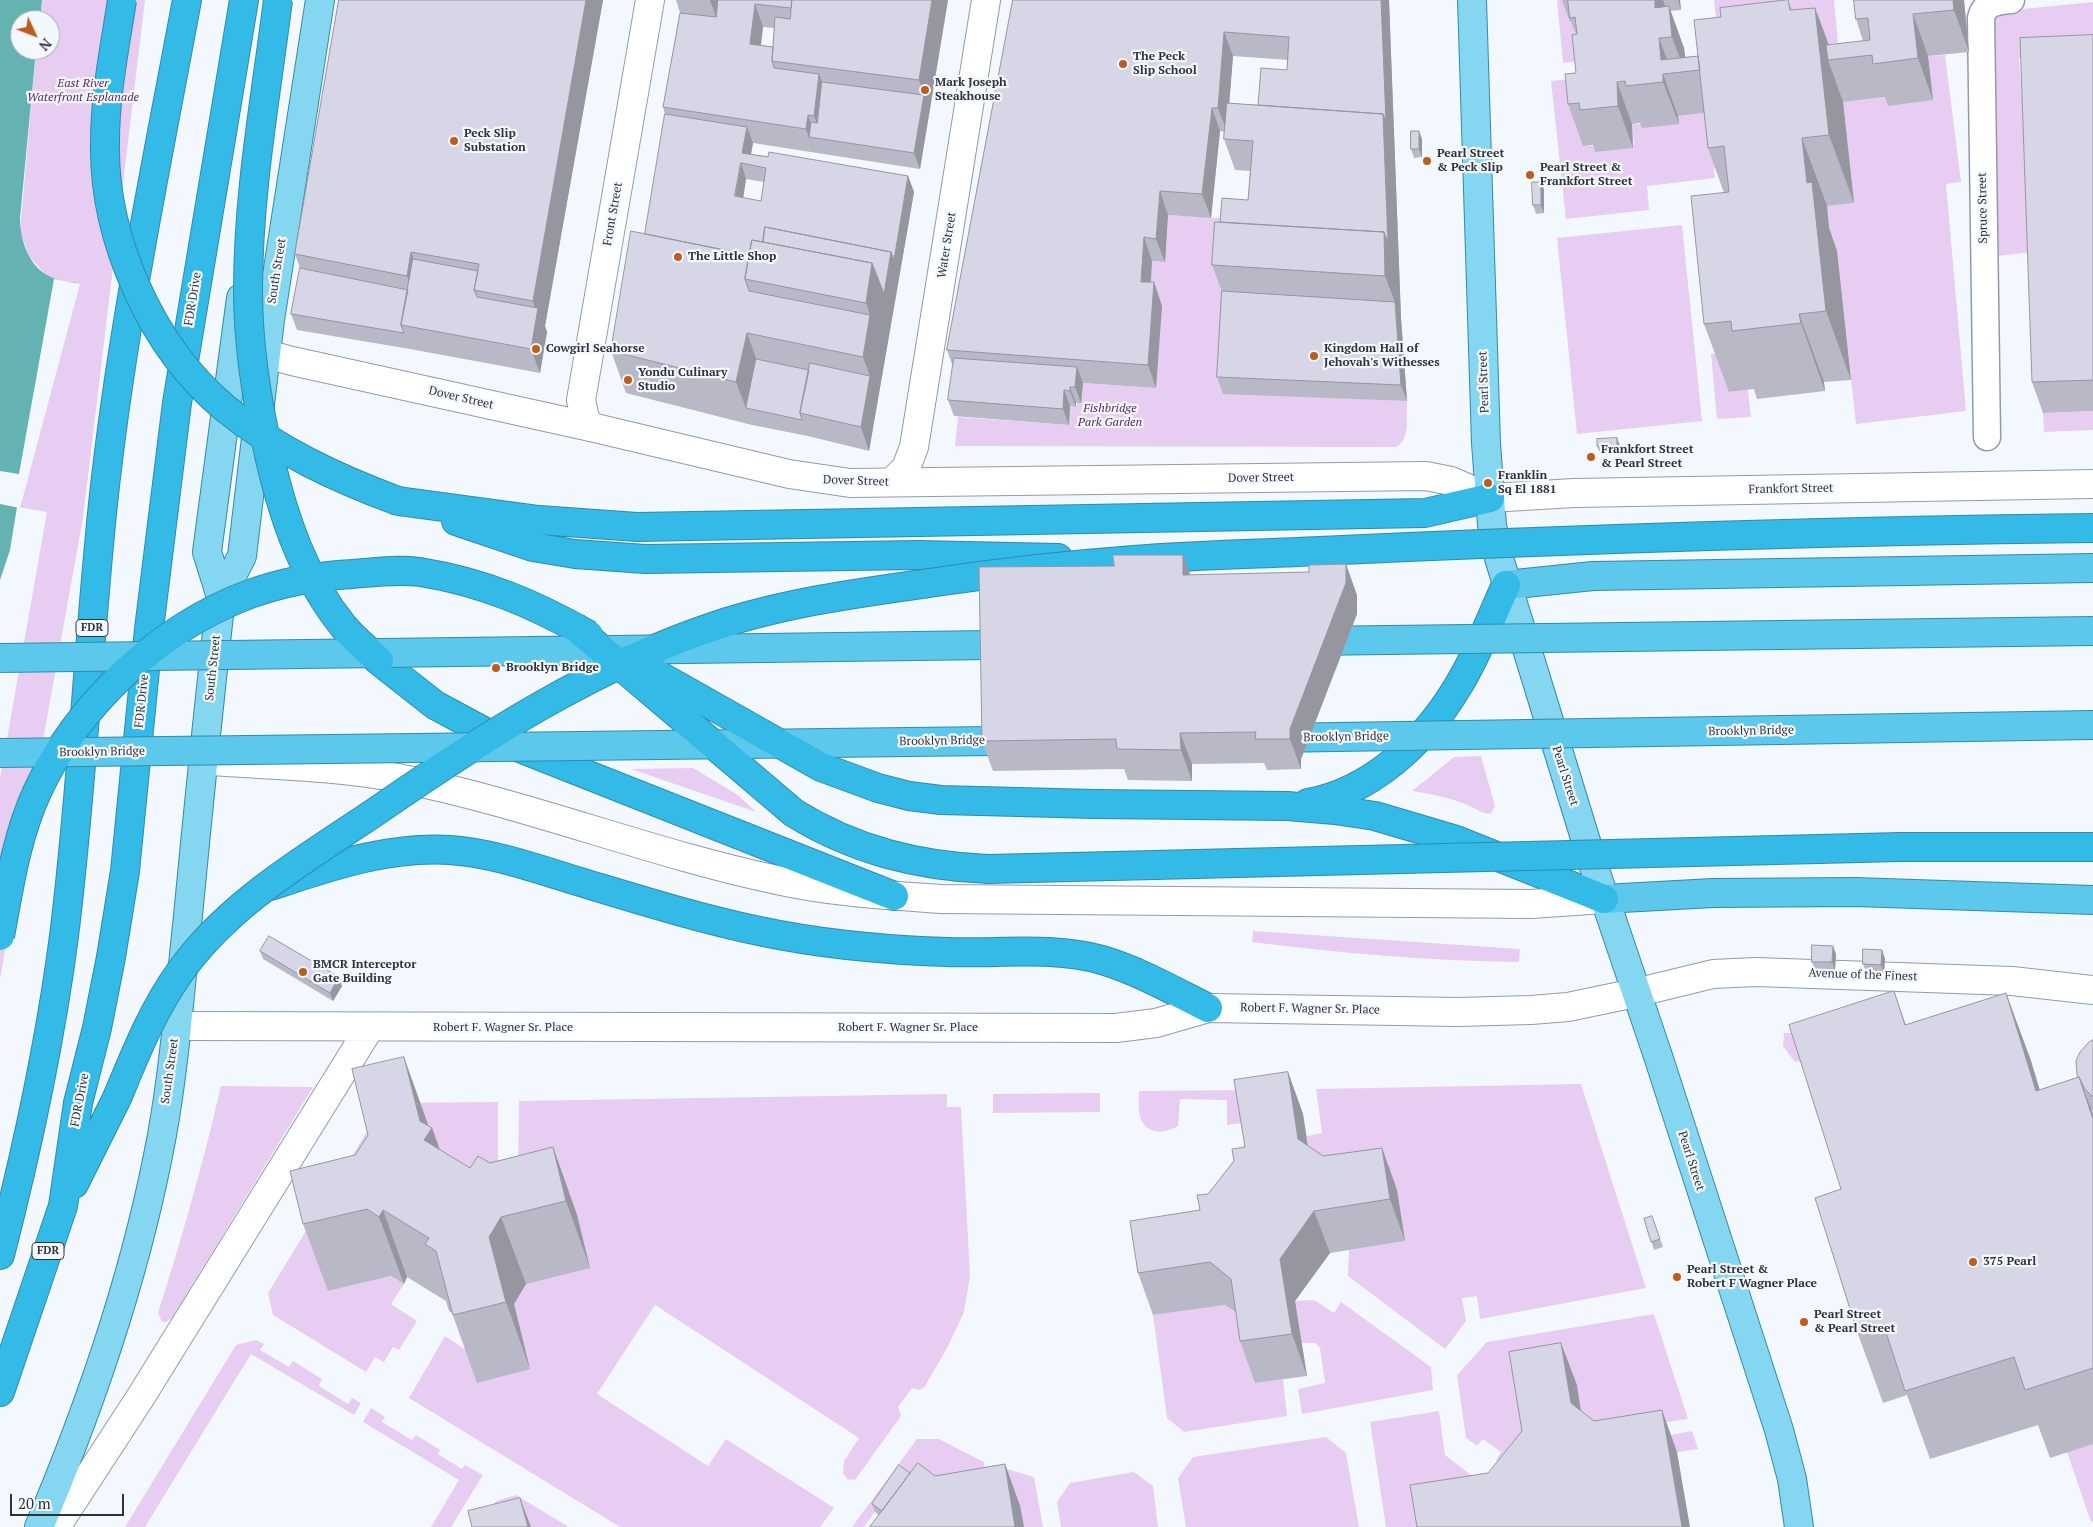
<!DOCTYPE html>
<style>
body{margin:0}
#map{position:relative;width:2093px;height:1527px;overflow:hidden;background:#f3f8fe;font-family:"PT Serif",serif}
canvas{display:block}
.north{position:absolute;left:10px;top:10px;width:50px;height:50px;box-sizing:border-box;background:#f3f8fe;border:1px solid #a5a9af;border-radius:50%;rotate:133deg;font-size:14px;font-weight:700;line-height:20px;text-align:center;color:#2f3338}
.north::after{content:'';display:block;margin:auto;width:18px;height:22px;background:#bd5c1d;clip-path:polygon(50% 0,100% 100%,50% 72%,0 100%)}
.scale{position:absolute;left:10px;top:1494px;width:114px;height:22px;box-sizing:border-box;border:2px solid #2f3338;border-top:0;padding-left:6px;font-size:15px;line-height:18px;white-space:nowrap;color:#2f3338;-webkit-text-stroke:4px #f3f8fe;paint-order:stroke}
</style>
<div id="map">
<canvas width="2093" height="1527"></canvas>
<div class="north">N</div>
<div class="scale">20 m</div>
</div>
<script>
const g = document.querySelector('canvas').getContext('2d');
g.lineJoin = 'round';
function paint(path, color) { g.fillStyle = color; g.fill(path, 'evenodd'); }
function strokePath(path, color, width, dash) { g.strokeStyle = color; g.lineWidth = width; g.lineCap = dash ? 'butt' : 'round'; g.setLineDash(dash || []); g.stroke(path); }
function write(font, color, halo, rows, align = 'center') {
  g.font = font + ' "PT Serif",serif'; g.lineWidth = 4.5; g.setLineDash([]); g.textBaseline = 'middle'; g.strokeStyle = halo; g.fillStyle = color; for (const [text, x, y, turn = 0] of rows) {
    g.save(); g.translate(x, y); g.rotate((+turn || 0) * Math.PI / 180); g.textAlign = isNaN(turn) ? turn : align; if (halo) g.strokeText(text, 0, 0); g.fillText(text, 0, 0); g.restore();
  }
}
paint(new Path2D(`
 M42 0H145L83 518 0 979V778L47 512 0 504 45 274 29 256 20 232 36 50H50V20H40Z
 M1557 0H1567L1581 20 1586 60 1563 63Z
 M1714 0H1834L1838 43 1720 56Z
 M2093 2V56L2019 58 2033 252 1997 256 1993 12Z
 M1945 55 1961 182 1946 184 1966 411 1856 424 1837 251H1831L1827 206 1854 203 1843 102 1887 97 1933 100 1928 56Z
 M1587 77 1584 146H1632L1634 145 1632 124H1678V116L1722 111 1728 166 1714 168 1715 178 1647 186 1649 210 1566 219 1551 81Z
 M1168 215 1234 219 1223 393 1407 401C1406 416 1411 440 1396 447L955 446 958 417 1069 425 1070 406 1076 407 1083 383 1156 388 1162 306 1149 305 1152 261 1165 262Z
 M1682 225 1702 421 1577 434 1557 238Z
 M1717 353 1730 392 1748 390 1751 417 1717 419 1711 354Z
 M2093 411V430L2044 432 2043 413Z
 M1481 756 1495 806 1491 813C1484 815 1476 809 1470 806 1451 798 1432 794 1412 791L1454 757Z
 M693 768 738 795 756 812 631 769Z
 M1253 931 1520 949 1519 962C1429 961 1341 953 1252 942Z
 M1849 1031 1819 1065 1794 1061 1783 1046 1784 1033Z
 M1581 1084 1646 1288 1480 1319 1477 1296 1462 1298 1466 1321 1445 1349 1348 1276 1349 1250 1405 1241 1313 1181 1307 1136 1322 1133 1316 1089Z
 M221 1086 313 1087 172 1318 166 1322H162L158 1313C182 1238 203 1163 221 1086Z
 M1245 1090 1249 1122 1227 1125V1100L1180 1099 1178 1126C1162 1136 1141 1133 1139 1112 1138 1105 1139 1098 1139 1091Z
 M1100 1093V1112L993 1113V1094Z
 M947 1094V1107H961L970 1276 964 1312 947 1348 924 1388 919 1390 912 1388 898 1407 901 1416 855 1480 847 1479 843 1473 844 1461 859 1438 655 1305 597 1394 708 1466 726 1439 834 1508 820 1527H620L409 1398 445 1336 466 1350 530 1369 514 1304 526 1284 518 1179 519 1101Z
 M498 1102V1172L345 1168 384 1103Z
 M339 1177 328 1291 391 1276 404 1284 391 1304 417 1321 399 1350 393 1347 384 1362 375 1357 366 1372 273 1315 268 1293Z
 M1314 1300 1334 1313 1341 1302 1431 1367 1433 1390 1302 1414 1298 1389 1325 1383 1320 1348 1315 1343H1302L1295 1301Z
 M1225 1305 1246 1322 1255 1383 1283 1379 1287 1416 1184 1432 1167 1418 1153 1315Z
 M1654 1314 1688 1419 1584 1434 1536 1469 1513 1472 1496 1460 1501 1452 1483 1439 1477 1446 1466 1438 1457 1375 1487 1342Z
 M256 1340 264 1344 260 1350 289 1367 293 1361 322 1379 319 1386 348 1404 352 1398 361 1403 354 1415 251 1354 145 1527H125L236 1345Z
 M371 1408 385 1417 382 1422 412 1440 416 1435 440 1450 438 1454 462 1469 465 1465 483 1475 451 1527H431L459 1480 363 1422Z
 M1439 1411 1445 1455 1495 1494 1430 1527H1386L1370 1422Z
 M1692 1431 1698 1449 1609 1463 1611 1446Z
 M1326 1437 1346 1453 1359 1527H1186L1178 1478 1193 1457Z
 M917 1439H939L984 1462 990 1511 902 1474 864 1527H852Z
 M2093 1444V1521L2091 1522 2067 1452Z
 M997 1466 1034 1477 1043 1527H1023Z
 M1134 1472 1153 1486 1158 1527H1061L1057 1502 1070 1483Z
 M516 1495 569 1527H495L486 1520 496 1501Z`), '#e8cdf2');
paint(new Path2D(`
 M0 0H42L40 20H20V50H36L20 218C20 242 30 269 53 278 60 281 70 282 77 283L17 507 10 550 0 580Z`), '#64b2b1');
paint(new Path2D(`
 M54 279 80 284 20 508 0 504V471L19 474Z`), '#f3f8fe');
const pedestrian = new Path2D(`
 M1987 437 1981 18C1985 2 1996 2 2011 0`);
const minor = new Path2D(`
 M591 427 585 418 581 400 650 0
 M892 482 906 468 914 447 986 0
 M1635 993 1713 974 1756 972 2012 981 2093 990`);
const secondary = new Path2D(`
 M244 348 292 361 591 427 789 474 850 483 1426 476 1451 481 1490 498 1574 493 2093 484
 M214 761C276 766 337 766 398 778 526 803 649 853 777 880 830 892 886 895 941 899L1531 904 1604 899
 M177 1026 1116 1028 1156 1023 1208 1008 1458 1012 1531 1010 1568 1007 1635 993
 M56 1527 140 1398 370 1027`);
const primary = new Path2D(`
 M1472 0 1486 443 1492 525 1499 558 1593 864 1659 1059 1779 1430 1792 1479 1799 1527
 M221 597 207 552 241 298
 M39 1527C93 1400 137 1271 162 1135 175 1063 180 989 188 916 198 810 209 703 221 597L242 556 270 320 320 0`);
const trunk = new Path2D(`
 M1506 585 1593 576 2093 568
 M1781 730 2093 725
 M1604 899 1713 893 1855 892 2093 900`);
const motorway = new Path2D(`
 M398 501 539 520 637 527 1425 513 1490 498
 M456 521 533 547 575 554 645 559 919 555 1058 558
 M379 661 435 705 502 741 894 896
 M1308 803C1370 792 1423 743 1455 691 1476 658 1490 620 1506 585
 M1095 804 1287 806 1335 810 1375 816 1456 840 1604 899
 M1901 847H2093
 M270 886C329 867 387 846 450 850 493 853 535 868 577 881 637 899 697 918 759 931 820 944 885 950 947 952 998 954 1052 946 1102 960 1139 971 1174 991 1208 1008
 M74 1184 117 1098
 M0 1255C27 1150 50 1044 64 936 82 793 88 648 103 504 121 334 156 167 187 0
 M0 1392 63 1206 78 1103 97 1028 111 957 125 871 149 629 177 403 244 0`);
strokePath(pedestrian, '#919ba8', 29);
strokePath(minor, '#919ba8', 30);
strokePath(secondary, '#919ba8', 30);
strokePath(primary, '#328ba9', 30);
strokePath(trunk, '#328ba9', 30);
strokePath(motorway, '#328ba9', 30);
strokePath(pedestrian, '#fff', 26);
strokePath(minor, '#fff', 28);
strokePath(secondary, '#fff', 28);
strokePath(primary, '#85d6f0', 28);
strokePath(trunk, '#5cc8eb', 28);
strokePath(motorway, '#33bae6', 28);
const trunkBridge = new Path2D(`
 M1310 641 2093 631
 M0 658 991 645
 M1273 738 1781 730
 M0 753 992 741`);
const motorwayBridge = new Path2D(`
 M122 0C115 47 105 94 105 142 103 238 151 347 226 409 278 451 336 478 398 501
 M278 0C266 96 248 192 248 290 248 347 257 403 270 459 284 519 304 578 344 627 354 639 368 650 379 661
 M574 626 794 813C854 850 917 866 988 869L1901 847
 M630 659 821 767 878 788 909 796 941 800 1095 804
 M0 936C9 888 16 838 37 792 77 705 160 627 250 594 283 582 317 576 352 574 375 572 398 569 420 572 483 582 534 604 589 635
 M117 1098C135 1055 152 1011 180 972 230 901 311 856 381 808 487 735 593 667 715 626 784 603 857 593 929 583 997 573 1066 565 1134 560 1196 555 1258 554 1320 551 1577 539 1835 531 2093 528`);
strokePath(trunkBridge, '#328ba9', 30, []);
strokePath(motorwayBridge, '#328ba9', 30, []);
strokePath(trunkBridge, '#5cc8eb', 28);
strokePath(motorwayBridge, '#33bae6', 28);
paint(new Path2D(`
 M339 0H603L545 326 547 332 540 373 410 349 297 330 291 314 300 268 295 254Z
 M676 0H948L920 169 753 143 751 154 908 176 914 192 869 451 808 436 752 425 626 393 611 351 645 234 665 114 663 107 680 13ZM763 27 774 28 773 47 761 45ZM746 179 764 182 761 201 743 198Z
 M1013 0H1389L1401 318 1407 401 1223 394 1217 377 1222 292 1212 265 1220 222 1248 200 1250 171 1235 170 1224 139 1225 132 1220 131 1211 218 1168 215 1165 262 1152 261 1151 282H1154L1162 306 1156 388 1083 383 1081 403H1076V407L1070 406 1069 425 954 416 948 400 953 367 947 350ZM1233 56 1288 60 1287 70 1258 105 1229 103Z
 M1562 0H1680L1681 10 1670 11 1684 48 1685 57 1698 56 1721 17 1788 0 1792 10 1815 8 1829 45 1863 41 1856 19 1854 0H1964L1969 52 1928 56 1933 100 1888 106 1885 97 1843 102 1854 203 1827 206 1829 228 1837 251 1851 380 1824 382 1825 391 1757 399 1754 389 1729 392 1704 324 1724 193 1708 148 1704 113 1678 116 1679 124 1642 128 1640 123 1632 124 1633 148 1595 152 1593 145 1583 146 1568 104 1576 73V34L1571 21 1570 22Z
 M2093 35V411L2043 413 2032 382Z
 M1422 139V157L1414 158 1411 149Z
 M1541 182 1544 190V213L1536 214 1533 205Z
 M1597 439 1620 446V454H1600L1597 446Z
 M1183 555 1190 575 1357 595V614L1301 759V769L1267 770 1264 763 1192 764V781L1128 780 1124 769 993 771 982 741 1114 566Z
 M1882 950 1885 959 1884 973 1866 972 1863 964Z
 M260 951 342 986 333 1001 263 959Z
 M1836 954 1835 970H1815L1812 962Z
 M1894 991 1906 1025 2006 993 2031 1061 2039 1090 2078 1077 2093 1040V1112L2091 1109 2093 1114V1444L2050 1458 2038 1425 1930 1459 1907 1395 1883 1403 1858 1334 1841 1189Z
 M1288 1072 1303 1114 1308 1146 1323 1156 1382 1148 1397 1190 1405 1241 1330 1253 1295 1301 1307 1376 1255 1383 1240 1341 1236 1313 1225 1305 1153 1315 1138 1273 1200 1210 1208 1194 1245 1147Z
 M429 1126 432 1128 440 1150 470 1168 553 1147 577 1215 590 1268 526 1284 514 1304 530 1369 477 1383 452 1313 449 1311 446 1301 407 1277 404 1284 391 1276 328 1291 303 1224 355 1155Z
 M1652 1216 1663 1247 1654 1250 1644 1219Z
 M1005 1464 1020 1506 1024 1527H870L879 1515 875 1512 872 1504 910 1473 935 1476Z`), '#b8b8c6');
paint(new Path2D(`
 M586 0H603L545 326 547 332 540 373 531 349 537 314 533 301Z
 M710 0H729L724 40Z
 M932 0H948L920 169 914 153 924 95 919 80Z
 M1381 0H1389L1401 318 1407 401 1401 385 1395 302 1385 276 1384 232 1383 114Z
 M1655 0H1663L1667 11 1655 8Z
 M1678 0H1680L1681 10Z
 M1953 0H1964L1969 52 1954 10Z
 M755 4 763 27 758 67 750 44Z
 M1669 6 1684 48 1687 71 1685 72 1672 37Z
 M1815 8 1834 59 1828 60 1843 102 1854 203 1829 135Z
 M1913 14 1928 56 1933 100 1918 58Z
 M1224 32 1233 56 1227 132 1218 108Z
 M1659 38 1672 73 1661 60Z
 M819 74 828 98 823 139 814 116Z
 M1663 74 1678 116 1679 124 1663 82Z
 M1617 82 1632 124 1633 148 1618 106Z
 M1212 108 1220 131 1211 218 1202 194Z
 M808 115 816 138 809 137 814 153 806 129Z
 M747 127 753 143 749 165 742 153Z
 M1419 131 1422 139V157L1419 149Z
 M1802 138 1827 206 1829 228 1837 251 1851 380 1826 311 1807 183Z
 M741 163 746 179 741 212 735 196Z
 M908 176 914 192 869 451 861 427 870 376 863 357 870 315 866 303 872 263 891 252Z
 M1541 182 1544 190V213L1541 205Z
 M1160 191 1168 215 1165 262 1156 239Z
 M1144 237 1152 261 1149 305 1141 282Z
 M411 252 422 283 418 307 407 276Z
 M1154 282 1162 306 1156 388 1148 365Z
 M1799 314 1824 382 1825 391 1801 323Z
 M747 333 762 375 746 408 736 382Z
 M1077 367 1083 383 1081 403 1075 387Z
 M1070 387 1076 403V407L1070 391Z
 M1064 390 1070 406 1069 425 1063 409Z
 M1617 438 1620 446V454L1617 446Z
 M1183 555 1194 585 1183 575Z
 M1346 564 1357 595V614L1301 759V769L1290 739V729Z
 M1180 733 1192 764V781L1181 750Z
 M1833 946 1836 954 1835 970 1832 962Z
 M1882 950 1885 959 1884 973 1881 965Z
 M339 977 342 986 333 1001 330 993Z
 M2006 993 2031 1061 2061 1159 2036 1091Z
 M404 1057 430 1130 432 1128 456 1195 424 1140Z
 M1288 1072 1303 1114 1313 1181 1298 1139Z
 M2079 1077 2093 1114V1119Z
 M553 1147 577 1215 590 1268 566 1201Z
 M1382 1148 1397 1190 1405 1241 1390 1199Z
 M383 1210 407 1277 404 1284 379 1217Z
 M1314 1211 1330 1253 1295 1301 1307 1376 1292 1334 1280 1259Z
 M501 1217 526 1284 514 1304 530 1369 506 1302 489 1237Z
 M1561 1343 1577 1385 1586 1445 1571 1403Z
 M1662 1410 1677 1452 1690 1527H1682Z
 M1005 1464 1020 1506 1024 1527H1015Z
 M520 1498 531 1527H528Z`), '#9696a1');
const building = new Path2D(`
 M339 0H586L533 301 474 290 479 264 411 252 407 276 295 254Z
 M718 0H792L791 8 755 4 750 44 773 47 772 61 774 68 819 74 814 116 808 115 806 129 663 107 680 13 716 17Z
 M792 0H932L919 80 772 61 775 17 790 19Z
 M1013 0H1381L1386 121 1383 114 1258 105 1261 68 1287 70 1289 37 1224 32 1218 108H1212L1202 194 1160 191 1156 239 1144 237 1141 282H1154L1148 365 947 350Z
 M1568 0H1655V8L1669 6 1672 37 1659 38 1661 60 1698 56 1700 70 1663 74V82L1626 86 1625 81 1617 82 1618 106 1580 110 1579 103 1568 104 1565 74 1576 73 1572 35 1577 34 1575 17 1570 18Z
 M1788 0 1790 10 1815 8 1829 135 1802 138 1807 183 1812 182 1826 311 1799 314 1801 323 1732 331 1731 321 1704 324 1691 196 1729 192 1724 146 1708 148 1694 20 1721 17 1720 8Z
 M1854 0H1953L1954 10 1913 14 1918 58 1873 64 1872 55 1828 60 1826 45 1870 40 1868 18 1856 19Z
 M2093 35V380L2032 382 2020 38Z
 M822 82 924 95 914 153 809 137 811 122 817 123Z
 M1227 103 1383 114 1388 243 1384 232 1220 222 1222 198 1248 200 1253 141 1224 139Z
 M665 114 747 127 742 153 768 157 769 152 908 176 894 260 891 252 765 227 763 242 752 240 749 255 645 234ZM741 163 766 168 761 201 735 196Z
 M1411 131H1419V149H1411Z
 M1532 182H1541V205H1533Z
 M1215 222 1384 232 1385 276 1212 265Z
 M765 227 891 252 884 294 872 263 763 242Z
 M631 231 749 255 745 279 749 291 870 315 863 357 747 333 736 382 611 351Z
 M752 240 872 263 866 303 745 279Z
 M413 259 478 271 474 290 477 297 538 308 531 349 401 325Z
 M300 268 408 290 401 325 404 333 291 314Z
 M1222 291 1395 302 1401 385 1217 377Z
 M954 358 1077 367 1075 387H1070V391L1064 390 1063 409 948 400Z
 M756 359 809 370 800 413 802 420 746 408Z
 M810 363 870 376 861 427 800 413Z
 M1617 438V446H1597V439Z
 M1113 555H1183V575L1309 572V565L1346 564V583L1290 729V739H1255L1256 732 1180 733 1181 750 1117 749 1116 739 982 741 979 567 1114 566Z
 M269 936 339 977 330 993 260 951Z
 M1812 945 1833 946 1832 962H1812Z
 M1863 949 1882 950 1881 965 1863 964Z
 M1894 991 1905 1025 2006 993 2036 1091 2079 1077 2093 1119V1368L2025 1390 2014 1357 1905 1391 1884 1326 1858 1334 1815 1198 1841 1189 1789 1025Z
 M2093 1040V1097L2085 1089 2079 1077H2078L2077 1075 2076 1061 2080 1052 2089 1042Z
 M404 1057 420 1121 432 1128 424 1140 470 1168 478 1156 490 1163 553 1147 566 1201 501 1217 489 1237 506 1302 453 1315 436 1251 425 1244 429 1238 383 1210 379 1217 367 1209 303 1224 290 1171 355 1155 368 1135 352 1069Z
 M1288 1072 1298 1139 1323 1156 1382 1148 1390 1199 1314 1211 1280 1259 1292 1334 1240 1341 1231 1279 1210 1262 1138 1273 1130 1221 1200 1210 1197 1195 1208 1194 1234 1161 1232 1149 1245 1147 1234 1080Z
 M1652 1216 1660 1239 1651 1242 1644 1219Z
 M1561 1343 1571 1403 1594 1421 1662 1410 1682 1527H1417L1410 1485 1488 1473 1522 1431 1509 1352Z
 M918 1463 935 1476 1005 1464 1015 1527H870Z
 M899 1465 910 1473 882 1511 872 1504Z
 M520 1498 528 1527H472L468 1511Z`);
paint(building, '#d6d6e6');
strokePath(building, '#9696a1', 1);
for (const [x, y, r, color] of [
 [1123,64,5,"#bd5c1d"],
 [925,90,5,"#bd5c1d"],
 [454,141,5,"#bd5c1d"],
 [1427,161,5,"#bd5c1d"],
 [1530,175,5,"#bd5c1d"],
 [678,257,5,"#bd5c1d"],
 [536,349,5,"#bd5c1d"],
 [1314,356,5,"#bd5c1d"],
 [628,380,5,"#bd5c1d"],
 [1591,457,5,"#bd5c1d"],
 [1488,483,5,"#bd5c1d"],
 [496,668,5,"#bd5c1d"],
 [303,972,5,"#bd5c1d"],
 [1973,1262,5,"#bd5c1d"],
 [1677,1277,5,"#bd5c1d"],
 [1804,1322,5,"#bd5c1d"]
]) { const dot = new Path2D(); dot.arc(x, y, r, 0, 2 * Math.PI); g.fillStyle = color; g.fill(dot); strokePath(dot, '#f3f8fe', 2); }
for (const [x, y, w] of [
 [92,628,32],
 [48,1251,32]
]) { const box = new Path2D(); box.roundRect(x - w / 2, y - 8.5, w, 17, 4); g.fillStyle = '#f3f8fe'; g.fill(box); strokePath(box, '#2f3338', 1); }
write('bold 11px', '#2f3338', null, [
 ["FDR",92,628],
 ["FDR",48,1251]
]);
write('bold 12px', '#2f3338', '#f3f8fe', [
 ["The Peck",1133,57],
 ["Slip School",1133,71],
 ["Mark Joseph",935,83],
 ["Steakhouse",935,97],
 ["Peck Slip",464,134],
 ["Substation",464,148],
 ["Pearl Street",1437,154],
 ["& Peck Slip",1437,168],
 ["Pearl Street &",1540,168],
 ["Frankfort Street",1540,182],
 ["The Little Shop",688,257],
 ["Cowgirl Seahorse",546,349],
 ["Kingdom Hall of",1324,349],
 ["Jehovah's Withesses",1324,363],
 ["Yondu Culinary",638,373],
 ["Studio",638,387],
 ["Frankfort Street",1601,450],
 ["& Pearl Street",1601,464],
 ["Franklin",1498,476],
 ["Sq El 1881",1498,490],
 ["Brooklyn Bridge",506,668],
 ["BMCR Interceptor",313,965],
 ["Gate Building",313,979],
 ["375 Pearl",1983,1262],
 ["Pearl Street &",1687,1270],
 ["Robert F Wagner Place",1687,1284],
 ["Pearl Street",1814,1315],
 ["& Pearl Street",1814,1329]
], 'left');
write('italic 12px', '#552964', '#f3f8fe', [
 ["East River",83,84],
 ["Waterfront Esplanade",83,98],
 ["Fishbridge",1110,409],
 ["Park Garden",1110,423]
]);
write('12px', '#2f3338', '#f3f8fe', [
 ["Spruce Street",1983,208,-91],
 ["Front Street",613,214,-80],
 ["Water Street",947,245,-81],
 ["South Street",277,271,-81],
 ["FDR Drive",193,299,-81],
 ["Pearl Street",1484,382,-92],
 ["Dover Street",461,398,13],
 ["Dover Street",1261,478,-1],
 ["Dover Street",856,481,2],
 ["Frankfort Street",1791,489,-1],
 ["South Street",213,668,-84],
 ["FDR Drive",142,701,-84],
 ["Brooklyn Bridge",1751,731,-1],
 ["Brooklyn Bridge",1346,737,-1],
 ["Brooklyn Bridge",942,741,-1],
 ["Brooklyn Bridge",102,752,-1],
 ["Pearl Street",1565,776,72],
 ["Avenue of the Finest",1863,975,2],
 ["Robert F. Wagner Sr. Place",1310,1009,1],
 ["Robert F. Wagner Sr. Place",503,1028],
 ["Robert F. Wagner Sr. Place",908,1028],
 ["South Street",170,1071,-82],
 ["FDR Drive",80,1100,-79],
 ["Pearl Street",1691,1161,72]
]);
</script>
